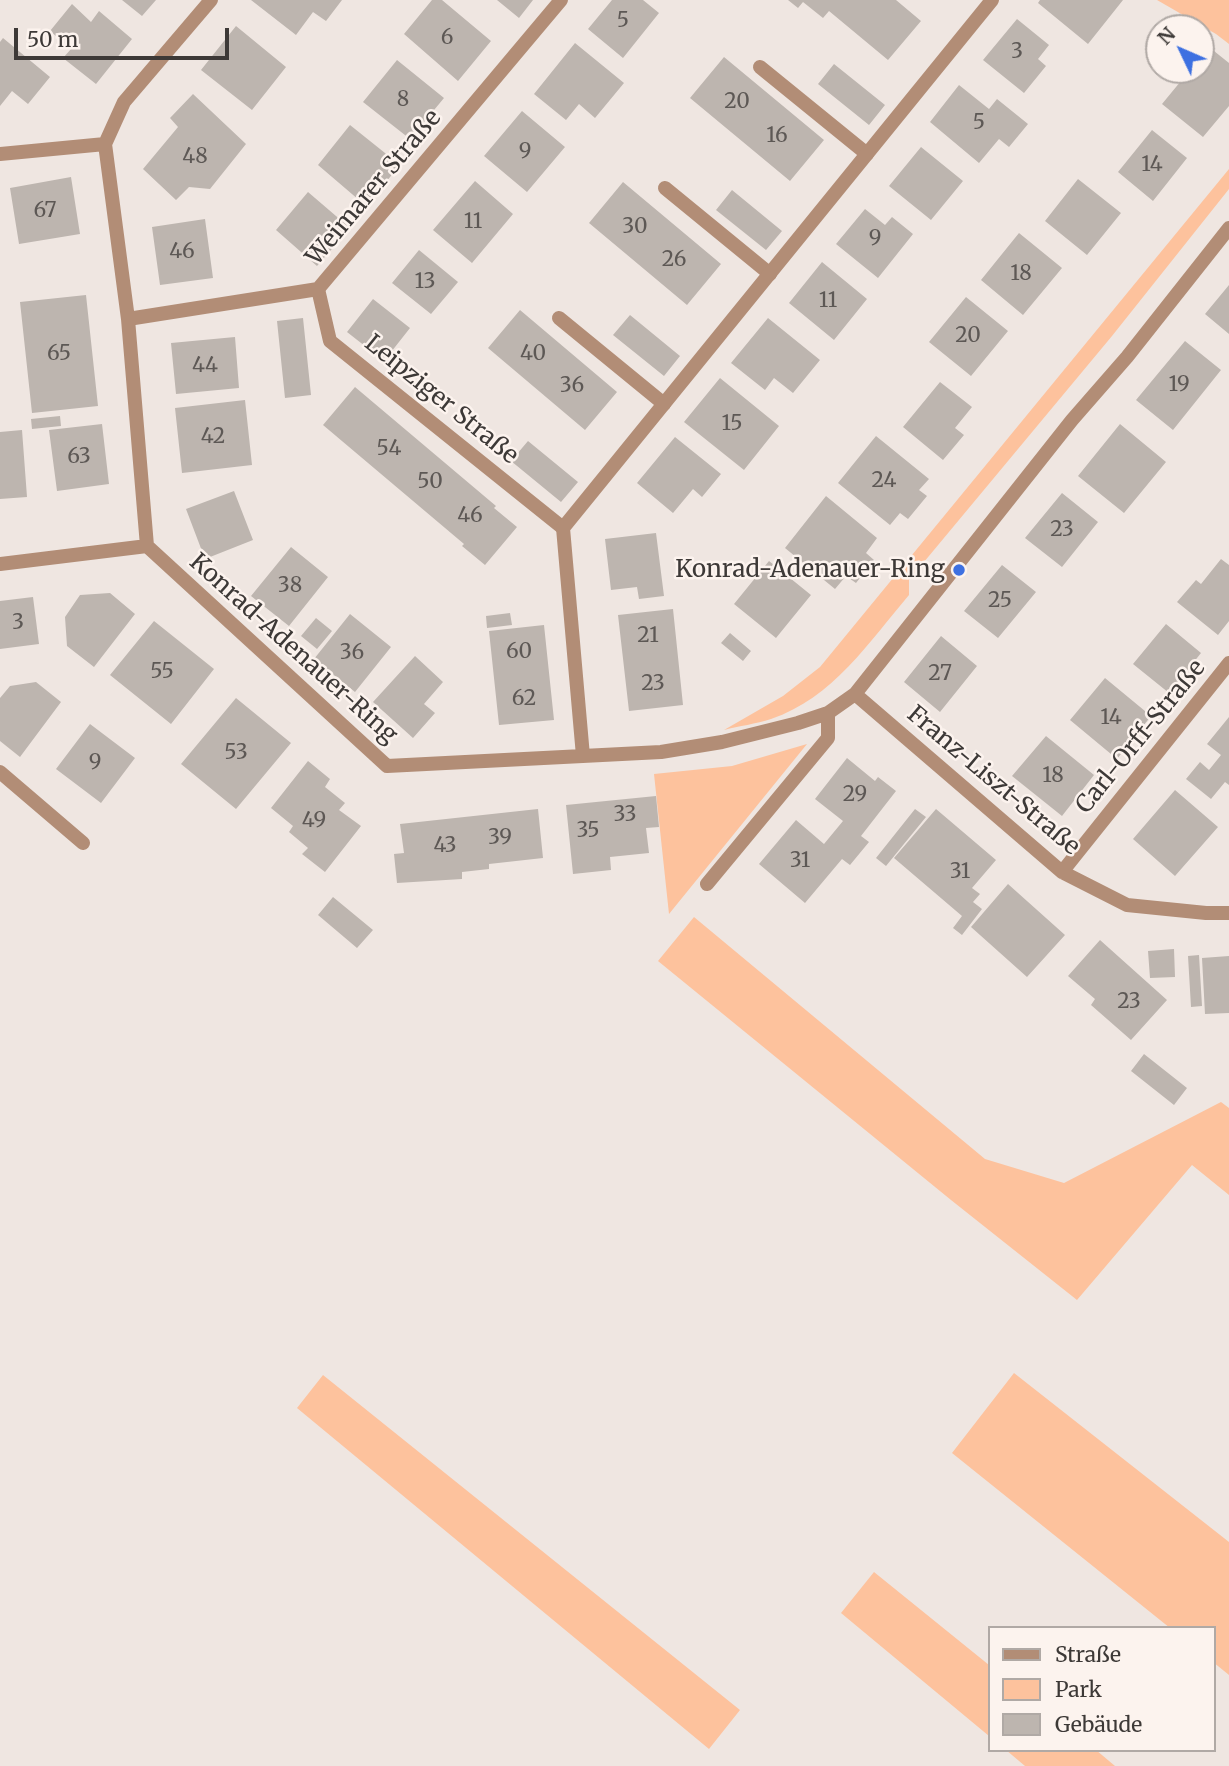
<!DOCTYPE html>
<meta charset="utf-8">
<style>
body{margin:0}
#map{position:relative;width:1229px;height:1766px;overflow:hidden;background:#efe6e1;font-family:Merriweather,serif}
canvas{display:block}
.legend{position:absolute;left:988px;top:1626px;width:228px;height:126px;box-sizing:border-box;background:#fcf3ee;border:2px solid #b0a9a5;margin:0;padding:9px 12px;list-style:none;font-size:21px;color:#3d3937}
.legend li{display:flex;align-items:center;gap:14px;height:35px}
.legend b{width:35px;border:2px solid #b0a9a5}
.north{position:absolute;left:1145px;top:14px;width:70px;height:70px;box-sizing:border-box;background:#fcf3ee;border:2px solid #b0a9a5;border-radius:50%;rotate:314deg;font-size:19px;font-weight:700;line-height:28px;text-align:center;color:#3d3937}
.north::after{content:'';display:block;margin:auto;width:24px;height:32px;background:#3d70e1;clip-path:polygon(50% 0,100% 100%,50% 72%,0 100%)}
.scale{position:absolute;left:14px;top:28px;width:215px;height:32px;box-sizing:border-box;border:4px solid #3d3937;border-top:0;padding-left:9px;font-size:21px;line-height:24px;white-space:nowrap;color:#3d3937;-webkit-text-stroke:5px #fcf3ee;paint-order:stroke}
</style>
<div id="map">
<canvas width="1229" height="1766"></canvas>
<ul class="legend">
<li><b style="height:9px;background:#b28d76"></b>Straße</li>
<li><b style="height:19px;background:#fdc29d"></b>Park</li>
<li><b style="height:19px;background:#bdb5af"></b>Gebäude</li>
</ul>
<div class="north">N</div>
<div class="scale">50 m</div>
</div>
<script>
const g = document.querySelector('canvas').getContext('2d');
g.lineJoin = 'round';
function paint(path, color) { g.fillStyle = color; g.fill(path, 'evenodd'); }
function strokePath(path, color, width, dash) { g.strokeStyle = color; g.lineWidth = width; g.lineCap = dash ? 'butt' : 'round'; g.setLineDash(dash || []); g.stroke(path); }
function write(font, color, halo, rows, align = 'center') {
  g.font = font + ' Merriweather,serif'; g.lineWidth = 5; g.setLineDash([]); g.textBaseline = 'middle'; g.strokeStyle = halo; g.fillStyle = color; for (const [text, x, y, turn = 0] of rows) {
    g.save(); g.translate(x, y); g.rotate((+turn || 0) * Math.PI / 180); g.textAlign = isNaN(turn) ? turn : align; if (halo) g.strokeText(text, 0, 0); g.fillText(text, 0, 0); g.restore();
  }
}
paint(new Path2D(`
 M1157 0H1229V44L1216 34Z
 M1229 169V189L1112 336 909 580V595C869 642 833 698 771 719 756 724 739 726 724 730L783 696 820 667Z
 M807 744 669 914 654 774 732 766Z
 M694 917 985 1159 1064 1183 1221 1102 1229 1108V1195L1192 1165 1077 1300 951 1200 658 961Z
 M1014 1373 1229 1542V1675L1213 1662V1628H1170L952 1453Z
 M323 1375 740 1710 709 1749 297 1408Z
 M874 1572 989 1665V1736L841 1613Z
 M1006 1750H1096L1115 1766H1025Z`), '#fdc29d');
paint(new Path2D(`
 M122 0H156L142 16Z
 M251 0H342L326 21 313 12 296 35Z
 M432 0H442L491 41 458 81 404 34Z
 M497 0H533L519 18Z
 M612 0H643L659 13 623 58 588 29Z
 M788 0H896L921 21 888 60 829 11 823 18 803 2 798 8Z
 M1040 0H1123L1088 44 1038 3Z
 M72 4 91 22 99 11 132 39 96 84 63 58 71 49 50 31Z
 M1017 19 1049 45 1038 59 1046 66 1024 93 983 60Z
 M236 26 286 67 252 110 201 70Z
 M3 38 50 77 28 104 12 91 0 106V42Z
 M575 43 624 83 595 118 579 104 566 120 534 94Z
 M1209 47 1229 63V106L1203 137 1162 104 1190 70H1201V56Z
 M724 57 824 140 790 181 690 98Z
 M397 60 444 98 410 139 363 102Z
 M834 64 885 105 869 125 818 84Z
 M959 85 989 109 997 99 1028 124 1009 147 999 139 979 163 930 122Z
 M193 94 246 144 210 189 189 187 176 200 143 169 178 127 170 118Z
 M522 111 565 147 527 192 484 156Z
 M350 125 400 165 366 206 318 165Z
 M1152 130 1187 158 1153 201 1118 172Z
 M921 147 963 181 931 220 889 186Z
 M71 177 80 234 19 244 10 188Z
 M1078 179 1121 213 1087 255 1045 221Z
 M475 181 513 214 472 263 433 230Z
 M623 182 721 264 687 305 589 223Z
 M732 190 782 231 766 250 716 210Z
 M308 192 350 228 317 266 276 230Z
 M865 209 885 225 892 217 913 234 878 278 836 244Z
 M205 219 213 278 160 285 152 227Z
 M1019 233 1062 268 1023 315 981 280Z
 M419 250 458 282 431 314 392 283Z
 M822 262 867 299 834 340 789 303Z
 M1229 285V334L1205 314Z
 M86 295 98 406 32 413 20 302Z
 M966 297 1008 331 971 376 929 342Z
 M373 299 410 328 384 361 347 332Z
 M520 310 617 392 585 430 488 348Z
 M630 315 680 356 664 376 613 335Z
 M303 318 311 395 285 398 277 321Z
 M768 318 820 360 793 393 774 378 765 390 731 363Z
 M235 337 239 388 176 394 171 343Z
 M1185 341 1221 370 1173 430 1136 400Z
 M720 378 779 426 744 470 684 422Z
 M940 382 972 407 955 428 964 435 943 460 903 427Z
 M355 387 496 506 494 508 517 527 485 565 462 546 464 544 323 425Z
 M245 400 252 465 182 473 175 408Z
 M60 416 61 426 32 429 31 419Z
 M102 424 109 484 57 491 49 430Z
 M1120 424 1166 462 1124 513 1078 476Z
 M22 430 27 497 0 499V432Z
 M876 436 929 479 919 490 927 496 908 519 900 513 890 525 838 483Z
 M675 437 721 474 702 497 693 489 673 513 637 483Z
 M528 441 578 482 561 502 511 461Z
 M234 491 253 540 205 559 186 509Z
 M1062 493 1098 522 1062 567 1025 538Z
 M826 496 877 538 866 553 874 560 856 583 846 576 835 589 785 548Z
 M656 533 664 596 639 599 637 587 611 590 605 539Z
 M291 547 328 577 289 626 251 596Z
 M1221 559 1229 565V621L1218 635 1177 602 1196 580 1201 584Z
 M769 561 811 595 776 638 734 604Z
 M1002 565 1036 592 998 638 964 611Z
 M110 593 135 614 94 667 67 646 65 617 80 595Z
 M33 597 39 644 0 649V601Z
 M673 609 683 705 629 711 618 615Z
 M510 613 512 625 487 628 486 616Z
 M350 614 391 647 355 692 314 659Z
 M316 618 332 631 317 649 301 636Z
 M154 621 214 669 171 724 110 675Z
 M1166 624 1201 653 1169 693 1133 664Z
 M544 625 554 720 499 725 489 631Z
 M730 633 751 651 743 661 721 643Z
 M941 636 977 666 940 712 904 682Z
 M415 656 443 682 424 704 435 713 413 738 373 702Z
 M1105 678 1151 716 1117 759 1070 720Z
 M36 682 61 702 20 757 0 741V698L10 686Z
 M236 698 291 743 236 809 181 764Z
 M1229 717V785L1225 782 1211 799 1186 779 1200 762 1209 770 1221 755 1207 744Z
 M90 724 135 758 101 803 56 769Z
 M1046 736 1094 775 1062 816 1012 776Z
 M847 758 875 781 878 777 896 791 861 836 869 842 850 865 842 859 805 903 759 864 796 820 824 844 843 821 815 799Z
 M308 761 330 779 325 787 345 803 339 810 361 826 325 872 302 854 308 848 289 832 293 826 271 808Z
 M1175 790 1218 827 1175 876 1133 839Z
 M656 796 659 827 646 828 649 853 610 857 611 870 573 874 566 805Z
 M538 809 543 858 489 864V869L462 872V879L397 883 394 854 404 853 400 824Z
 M915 809 926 817 886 866 876 858Z
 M936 809 996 860 972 888 980 894 973 902 982 909 962 935 953 928 962 916 894 858Z
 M1008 884 1065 935 1027 977 971 927Z
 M333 897 373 930 357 948 318 915Z
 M1100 940 1167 1000 1131 1040 1091 1005 1095 999 1068 976Z
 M1174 949 1175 977 1150 978 1148 951Z
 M1199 955 1202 1006 1191 1007 1188 956Z
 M1229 956V1013L1205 1014 1202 958Z
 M1144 1054 1187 1088 1174 1105 1131 1071Z`), '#bdb5af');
strokePath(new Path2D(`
 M760 67 867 154
 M665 188 770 274
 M318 289 330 341 563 528
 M559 318 664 404`), '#b28d76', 14);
strokePath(new Path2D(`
 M211 0 124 102 105 144 128 319 147 546 387 766 661 752 722 742 798 723 828 713 855 694 1072 420 1127 357 1229 228
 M0 154 105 144
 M128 319 318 289 561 0
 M0 564 147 546
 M855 694 1062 872 1127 905 1206 913H1229
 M583 756 563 528 992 0
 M0 772 83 843
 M1062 872 1229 663
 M707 884 828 738V713`), '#b28d76', 14);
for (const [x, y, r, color] of [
 [959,570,7,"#3d70e1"]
]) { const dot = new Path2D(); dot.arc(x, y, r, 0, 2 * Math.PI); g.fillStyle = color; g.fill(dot); strokePath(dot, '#fcf3ee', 2.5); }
write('21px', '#5d5855', null, [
 ["5",623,21],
 ["6",447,38],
 ["3",1017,52],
 ["8",403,100],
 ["20",737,102],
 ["5",979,123],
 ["16",777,136],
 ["9",525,152],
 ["48",195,157],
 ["14",1152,165],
 ["67",45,211],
 ["11",473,222],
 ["30",635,227],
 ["9",875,239],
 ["46",182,252],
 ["26",674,260],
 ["18",1021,274],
 ["13",425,282],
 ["11",828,301],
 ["20",968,336],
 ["65",59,354],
 ["40",533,354],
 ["44",205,366],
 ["19",1179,385],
 ["36",572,386],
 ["15",732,424],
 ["42",213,437],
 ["54",389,449],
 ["63",79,457],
 ["24",884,481],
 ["50",430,482],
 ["46",470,516],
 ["23",1062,530],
 ["38",290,586],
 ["25",1000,601],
 ["3",18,623],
 ["21",648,636],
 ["60",519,652],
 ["36",352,653],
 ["55",162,672],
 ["27",940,674],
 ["23",653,684],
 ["62",524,699],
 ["14",1111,718],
 ["53",236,753],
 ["9",95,763],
 ["18",1053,776],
 ["29",855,795],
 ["33",625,815],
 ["49",314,821],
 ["35",588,831],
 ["39",500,838],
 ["43",445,846],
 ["31",800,861],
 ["31",960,872],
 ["23",1129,1002]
]);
write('24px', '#3d3937', '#fcf3ee', [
 ["Weimarer Straße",374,188,-50],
 ["Leipziger Straße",441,400,39],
 ["Konrad-Adenauer-Ring",293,649,42],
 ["Carl-Orff-Straße",1141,737,-51],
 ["Franz-Liszt-Straße",993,781,40]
]);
write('24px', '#3d3937', '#fcf3ee', [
 ["Konrad-Adenauer-Ring",945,570]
], 'right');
</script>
